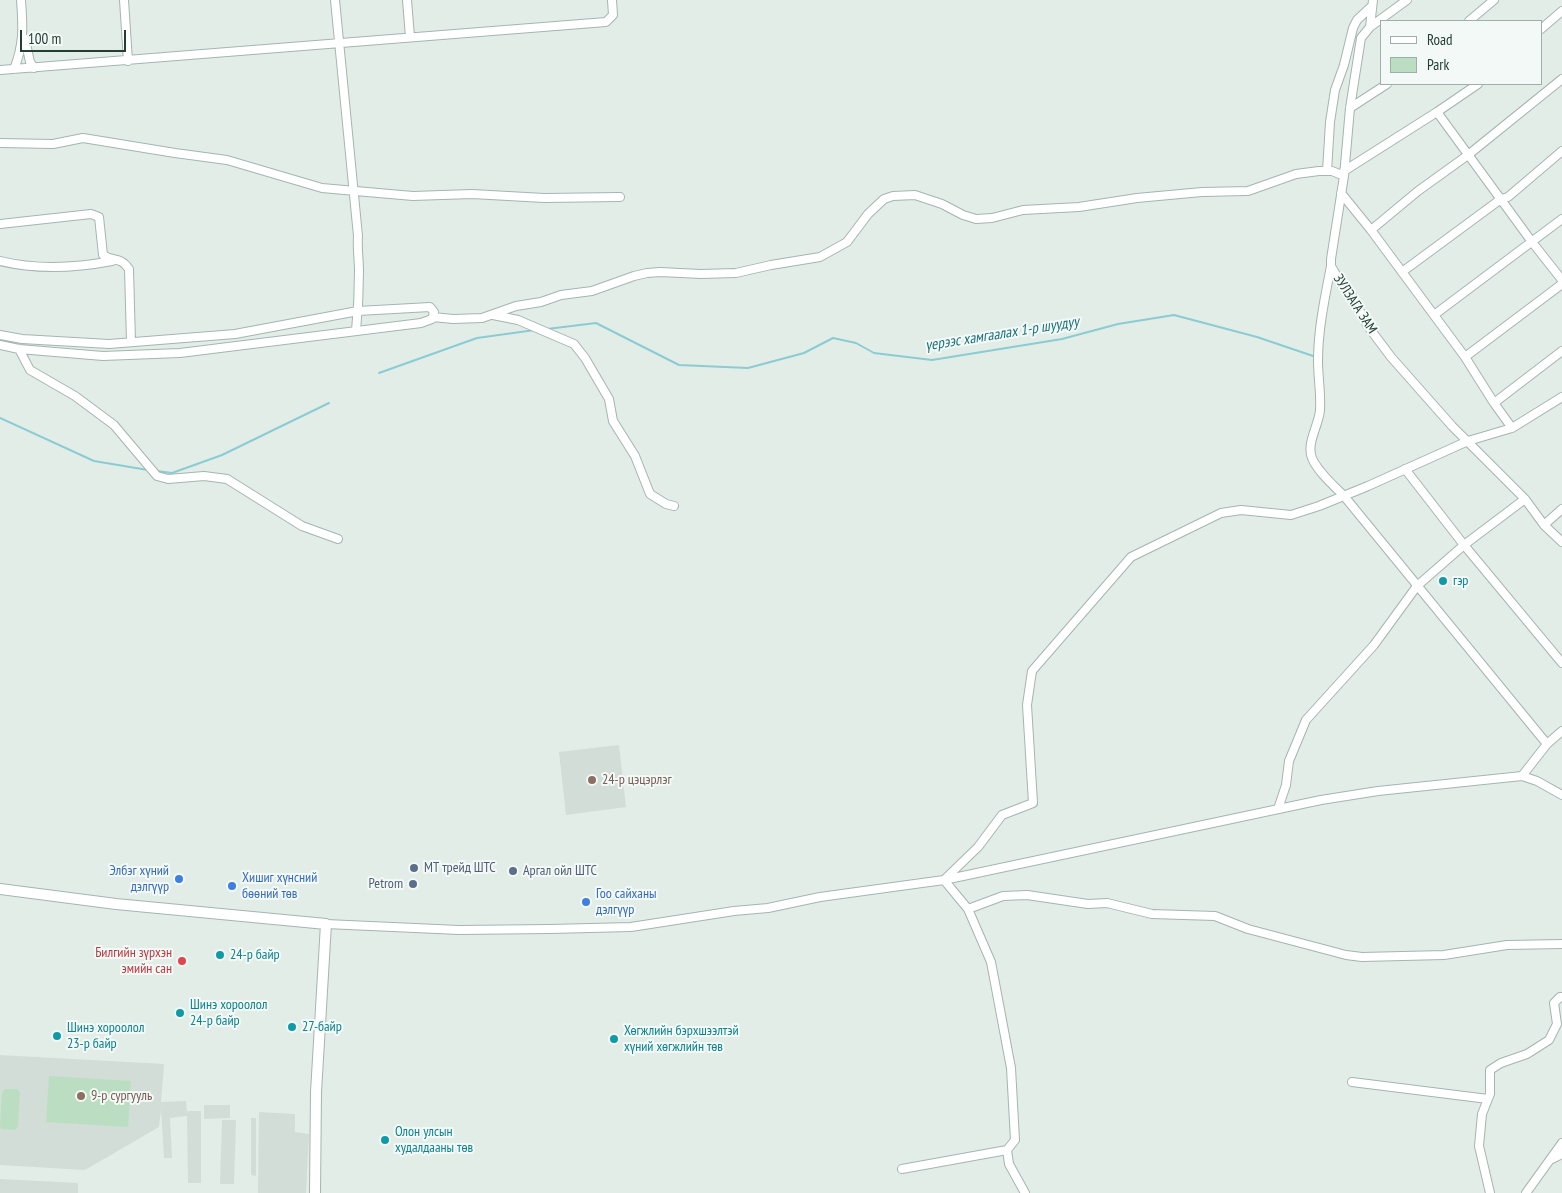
<!DOCTYPE html>
<meta charset="utf-8">
<style>
body{margin:0}
#map{position:relative;width:1562px;height:1193px;overflow:hidden;background:#e3ede8;font-family:"PT Sans Narrow",sans-serif}
canvas{display:block}
.legend{position:absolute;left:1380px;top:20px;width:162px;height:65px;box-sizing:border-box;background:#f3f9f6;border:1px solid #9faea9;margin:0;padding:6px 9px;list-style:none;font-size:15px;color:#223e35}
.legend li{display:flex;align-items:center;gap:10px;height:25px}
.legend b{width:25px;border:1px solid #9faea9}
.scale{position:absolute;left:20px;top:30px;width:106px;height:22px;box-sizing:border-box;border:2px solid #223e35;border-top:0;padding-left:6px;font-size:15px;line-height:18px;white-space:nowrap;color:#223e35;-webkit-text-stroke:4px #f3f9f6;paint-order:stroke}
</style>
<div id="map">
<canvas width="1562" height="1193"></canvas>
<ul class="legend">
<li><b style="height:6px;background:#fff"></b>Road</li>
<li><b style="height:14px;background:#bbdec2"></b>Park</li>
</ul>
<div class="scale">100 m</div>
</div>
<script>
const g = document.querySelector('canvas').getContext('2d');
g.lineJoin = 'round';
function paint(path, color) { g.fillStyle = color; g.fill(path, 'evenodd'); }
function strokePath(path, color, width, dash) { g.strokeStyle = color; g.lineWidth = width; g.lineCap = dash ? 'butt' : 'round'; g.setLineDash(dash || []); g.stroke(path); }
function write(font, color, halo, rows, align = 'center') {
  g.font = font + ' "PT Sans Narrow",sans-serif'; g.lineWidth = 4; g.setLineDash([]); g.textBaseline = 'middle'; g.strokeStyle = halo; g.fillStyle = color; for (const [text, x, y, turn = 0] of rows) {
    g.save(); g.translate(x, y); g.rotate((+turn || 0) * Math.PI / 180); g.textAlign = isNaN(turn) ? turn : align; if (halo) g.strokeText(text, 0, 0); g.fillText(text, 0, 0); g.restore();
  }
}
paint(new Path2D(`
 M619 745 626 807 566 815 559 752Z
 M0 1055 164 1064 161 1102 186 1101 187 1113V1111H201V1183H188L187 1116 170 1118 172 1158H164L161 1109 159 1127 85 1170 0 1165Z
 M204 1105H230V1118L204 1119Z
 M259 1112 295 1114V1132L309 1134 306 1193H258Z
 M251 1118H256V1176L251 1175Z
 M222 1120H236L234 1184H220Z
 M0 1179 78 1183V1193H0Z`), '#d1ddd6');
paint(new Path2D(`
 M49 1076 131 1081 128 1127 46 1122Z
 M5 1089H17L20 1092 18 1126 15 1130 2 1129 0 1127 2 1093Z`), '#bbdec2');
strokePath(new Path2D(`
 M547 329 596 323 679 365 748 368 804 353 833 338 856 343 874 353 932 360 1062 339 1118 324 1174 315 1257 337 1316 357
 M379 373 477 338 535 330
 M0 418 94 461 148 470
 M157 471 172 473 222 455 329 403`), '#8accd2', 2);
const minor = new Path2D(`
 M124 0 128 61
 M335 0 358 236C357 248 359 260 359 271 359 291 358 311 356 331
 M407 0 410 37
 M1373 0 1370 27 1361 38 1350 108 1344 176 1331 259V266L1342 285 1352 296 1367 325 1391 357 1452 426 1525 499 1544 525 1562 542
 M1469 21 1494 0
 M1370 27 1407 0
 M1541 29 1562 11
 M25 39 30 62 34 68
 M14 69C24 45 23 26 21 0
 M0 70 606 22 613 15 612 0
 M1350 108 1387 84
 M1437 112 1532 242 1562 280
 M0 143 53 144 83 138 175 153 227 160 322 188 367 192 413 196 472 194 544 198 620 197
 M1327 171 1330 122 1335 90 1344 65 1353 28 1357 20 1372 6
 M1344 171 1437 112 1478 84
 M1341 193 1371 230 1465 357 1494 403 1512 428
 M0 224 91 214 99 217 103 255C113 262 120 256 129 269L131 342
 M1371 230 1418 191 1468 155 1562 79
 M0 261C37 270 75 268 112 261
 M1331 266C1325 297 1318 329 1318 361 1318 377 1321 393 1320 410 1319 425 1306 443 1312 458 1317 471 1334 486 1344 496L1547 744
 M1402 272 1501 199 1508 197 1562 151
 M493 315 518 320 574 344 585 358 609 399 613 421 635 456 650 494 666 504 674 506
 M1434 315 1562 219
 M433 317 453 319 482 318 516 306 541 302 561 295 592 291 634 276 647 273 660 272 701 274 736 273 771 265 820 257 847 242 868 214 884 199 893 196 915 195 942 204 963 215 976 219 992 218 1023 210 1079 207 1137 198 1202 192 1248 191 1296 174 1319 171H1332L1344 176
 M0 335 22 339 109 344 235 334 358 311 430 307 434 312 432 319 421 323 180 353 103 356 19 349 0 345
 M19 349 30 370 75 396 114 425 157 476 168 479 204 476 227 479 302 526 338 539
 M1465 357 1562 284
 M1494 403 1562 351
 M1405 469 1464 545 1562 663
 M1544 525 1562 509
 M1522 776 1547 744 1562 731
 M1278 809 1286 785 1289 761 1306 720 1374 645 1417 586 1464 545 1525 499
 M945 879 978 847 1002 815 1033 803 1027 705 1032 671 1131 557 1221 513 1241 510 1291 515 1319 506 1368 486 1468 441 1512 428 1562 397
 M944 880 968 909 1003 896 1027 895 1088 904 1107 903 1152 914 1215 916 1248 929 1346 955 1362 957 1444 955 1507 945 1562 944
 M326 924 459 930 550 929 631 927 734 911 768 908 820 897 944 880 1321 800 1378 791 1522 776 1537 781 1562 795
 M1352 1082 1488 1099
 M1007 1150 1009 1164 1025 1193
 M1550 1160 1562 1154
 M902 1169 1007 1150 1015 1140 1011 1068 991 962 968 909
 M1490 1193 1479 1146 1482 1114 1490 1094V1070L1501 1063 1527 1054 1549 1040 1557 1024 1554 1003 1560 997H1562
 M1526 1193 1562 1143`);
const tertiary = new Path2D(`
 M0 889 116 904 326 924 316 1092 315 1193`);
strokePath(minor, '#a5b5af', 10);
strokePath(tertiary, '#a5b5af', 12);
strokePath(minor, '#fff', 8);
strokePath(tertiary, '#fff', 10);
for (const [x, y, r, color] of [
 [1443,581,5,"#0f9aa8"],
 [592,780,5,"#8d6e63"],
 [414,868,5,"#5c6f8a"],
 [513,871,5,"#5c6f8a"],
 [179,879,5,"#3f7fe0"],
 [413,884,5,"#5c6f8a"],
 [232,886,5,"#3f7fe0"],
 [586,902,5,"#3f7fe0"],
 [220,955,5,"#0f9aa8"],
 [182,961,5,"#e0444e"],
 [180,1013,5,"#0f9aa8"],
 [292,1027,5,"#0f9aa8"],
 [57,1036,5,"#0f9aa8"],
 [614,1039,5,"#0f9aa8"],
 [81,1096,5,"#8d6e63"],
 [385,1140,5,"#0f9aa8"]
]) { const dot = new Path2D(); dot.arc(x, y, r, 0, 2 * Math.PI); g.fillStyle = color; g.fill(dot); strokePath(dot, '#f3f9f6', 2); }
write('14px', '#223e35', '#f3f9f6', [
 ["ЗУЛЗАГА ЗАМ",1355,304,57]
]);
write('14px', '#0d838f', '#f3f9f6', [
 ["гэр",1453,581],
 ["24-р байр",230,955],
 ["Шинэ хороолол",190,1005],
 ["24-р байр",190,1021],
 ["27-байр",302,1027],
 ["Шинэ хороолол",67,1028],
 ["23-р байр",67,1044],
 ["Хөгжлийн бэрхшээлтэй",624,1031],
 ["хүний хөгжлийн төв",624,1047],
 ["Олон улсын",395,1132],
 ["худалдааны төв",395,1148]
], 'left');
write('14px', '#785e54', '#f3f9f6', [
 ["24-р цэцэрлэг",602,780],
 ["9-р сургууль",91,1096]
], 'left');
write('14px', '#4e5e75', '#f3f9f6', [
 ["МТ трейд ШТС",424,868],
 ["Аргал ойл ШТС",523,871],
 ["Petrom",403,884,"right"]
], 'left');
write('14px', '#366cbe', '#f3f9f6', [
 ["Элбэг хүний",169,871,"right"],
 ["дэлгүүр",169,887,"right"],
 ["Хишиг хүнсний",242,878],
 ["бөөний төв",242,894],
 ["Гоо сайханы",596,894],
 ["дэлгүүр",596,910]
], 'left');
write('14px', '#be3a42', '#f3f9f6', [
 ["Билгийн зүрхэн",172,953],
 ["эмийн сан",172,969]
], 'right');
write('italic 15px', '#1b717b', '#f3f9f6', [
 ["үерээс хамгаалах 1-р шуудуу",1002,334,-9]
]);
</script>
